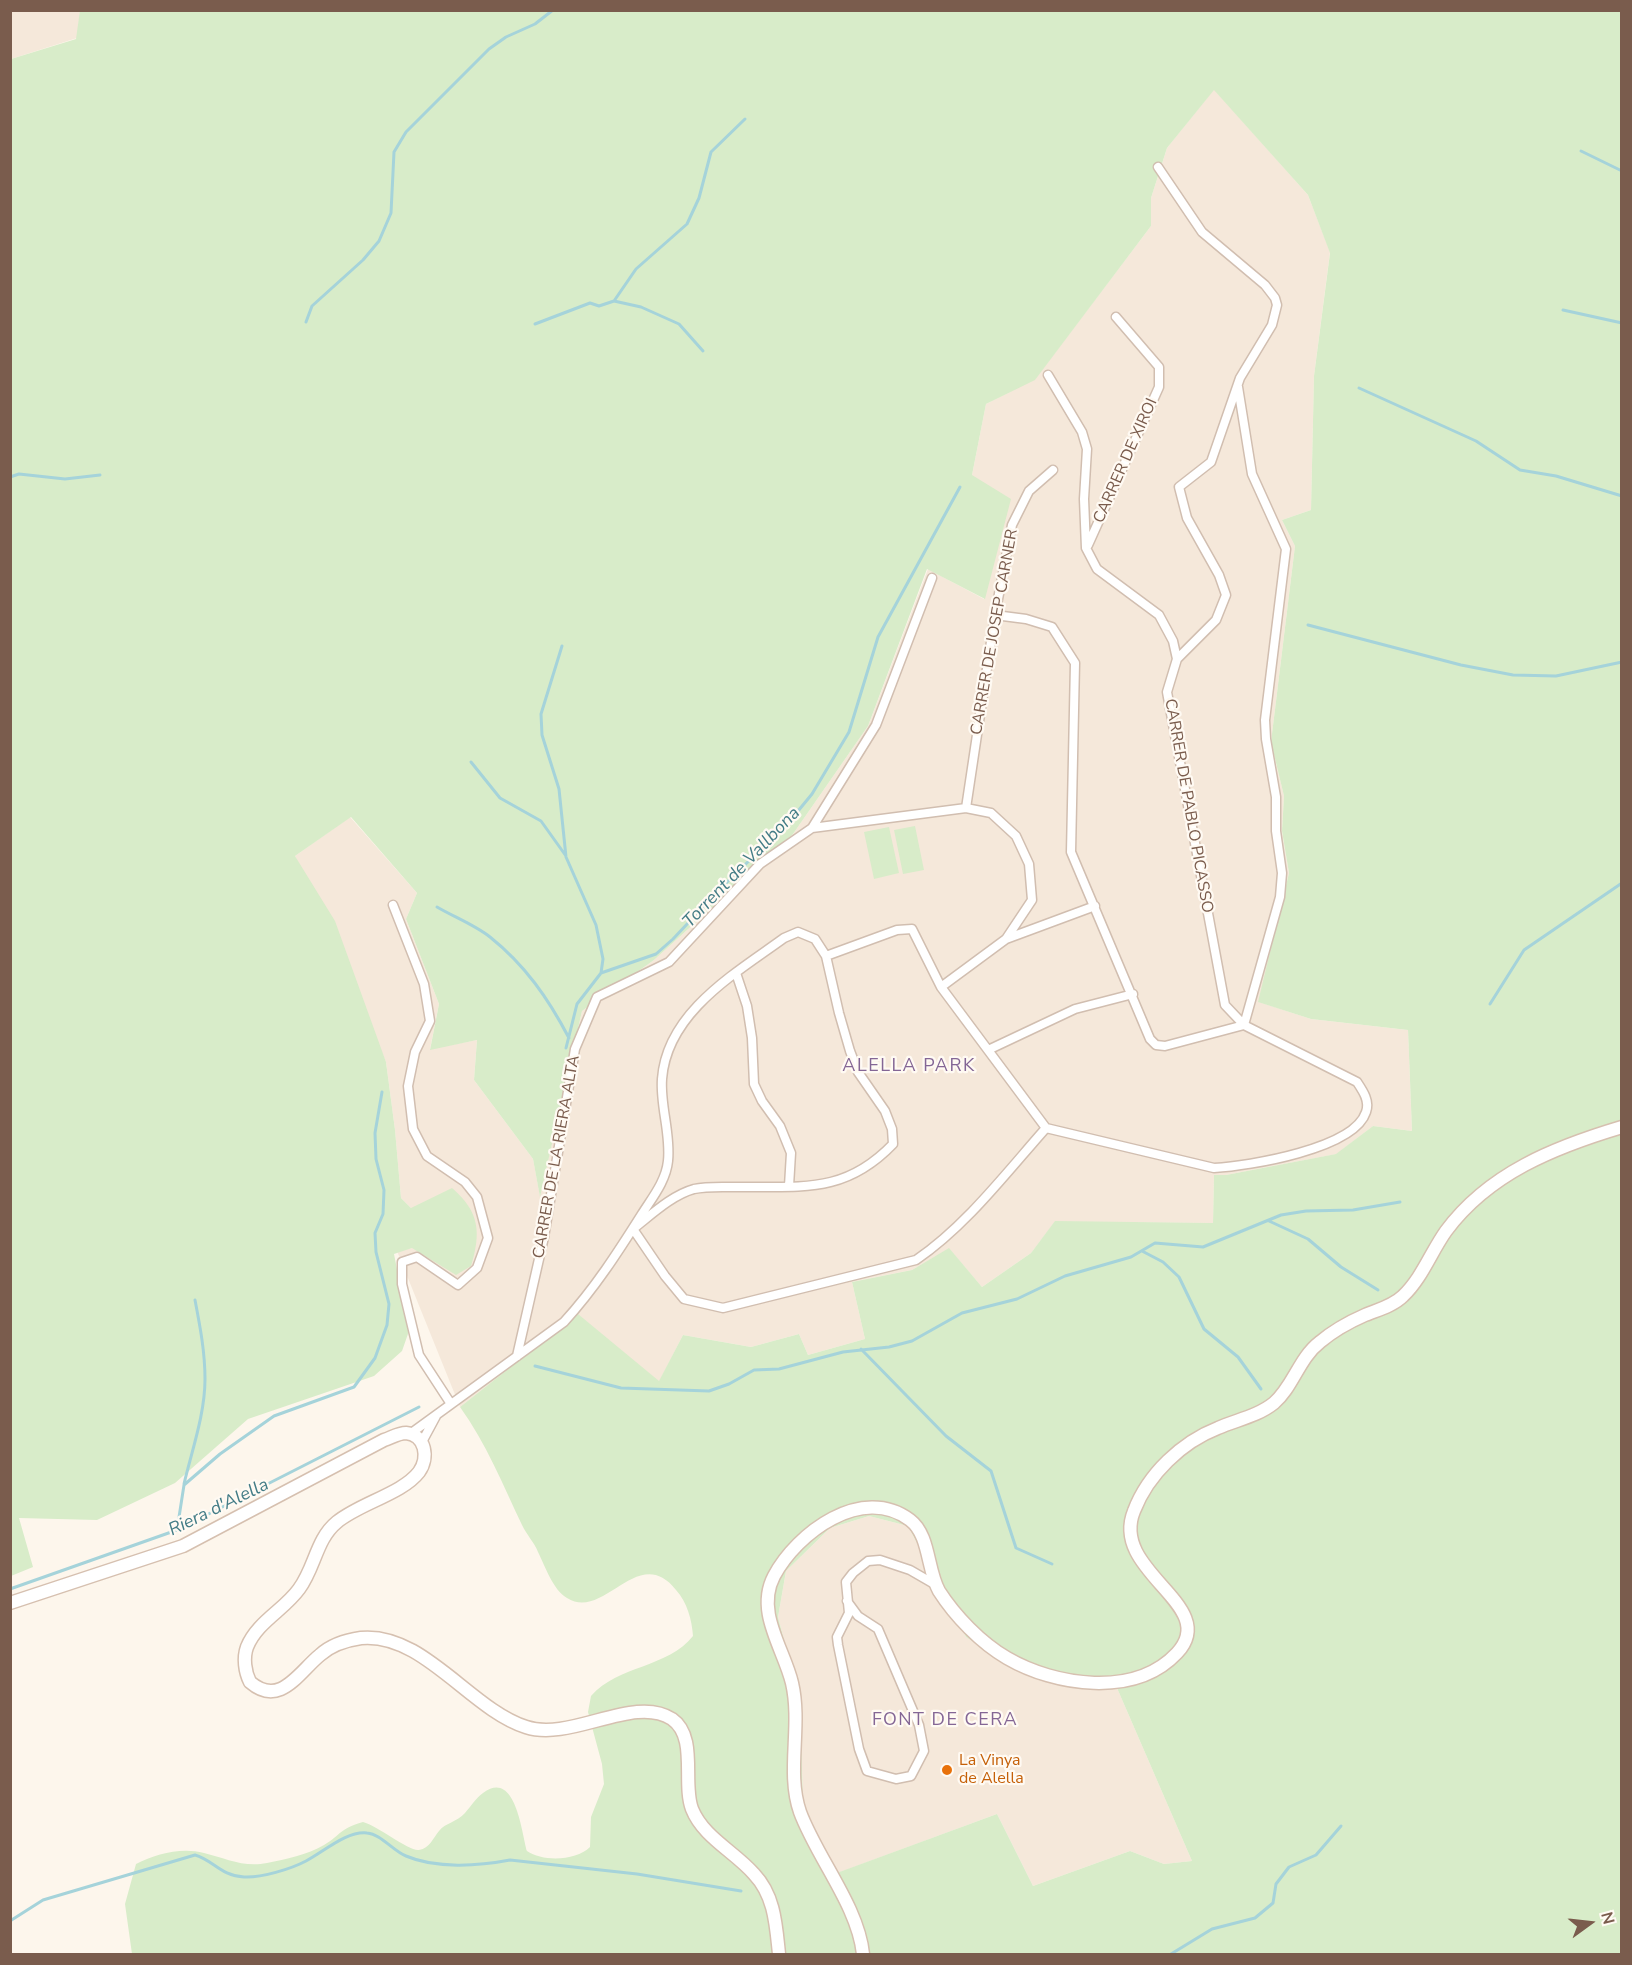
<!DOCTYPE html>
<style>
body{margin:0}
#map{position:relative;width:1632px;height:1965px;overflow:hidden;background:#fdf6ec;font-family:"Nunito Sans",sans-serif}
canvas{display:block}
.frame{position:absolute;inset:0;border:12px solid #7a5c4d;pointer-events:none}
.north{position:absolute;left:1560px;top:1893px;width:60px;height:60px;-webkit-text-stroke:4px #fffaf3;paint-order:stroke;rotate:75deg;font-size:16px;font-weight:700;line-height:24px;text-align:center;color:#7a5c4d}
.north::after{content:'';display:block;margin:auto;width:21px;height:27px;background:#7a5c4d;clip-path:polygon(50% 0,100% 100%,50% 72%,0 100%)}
</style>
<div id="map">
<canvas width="1632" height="1965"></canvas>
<div class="frame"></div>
<div class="north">N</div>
</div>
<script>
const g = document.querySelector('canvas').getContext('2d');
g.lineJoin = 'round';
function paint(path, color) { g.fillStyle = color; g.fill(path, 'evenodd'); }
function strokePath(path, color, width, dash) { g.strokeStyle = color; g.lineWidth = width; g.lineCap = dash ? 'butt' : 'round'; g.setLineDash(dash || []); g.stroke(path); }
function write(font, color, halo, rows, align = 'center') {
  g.font = font + ' "Nunito Sans",sans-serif'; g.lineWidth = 4.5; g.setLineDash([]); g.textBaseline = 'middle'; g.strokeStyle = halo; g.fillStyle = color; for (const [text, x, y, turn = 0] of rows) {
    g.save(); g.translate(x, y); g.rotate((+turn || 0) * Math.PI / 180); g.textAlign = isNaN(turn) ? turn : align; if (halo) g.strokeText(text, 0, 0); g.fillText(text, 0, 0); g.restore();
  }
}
paint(new Path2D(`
 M11 11H80L77 38 11 59Z
 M1214 89 1308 195 1330 252 1314 376 1311 510 1282 520 1295 546 1271 742 1284 796 1282 831 1289 873 1259 1002 1311 1019 1408 1030 1412 1131 1373 1126 1337 1154 1226 1175H1214L1213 1223 1055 1222 1031 1253 982 1287 949 1249 912 1270 852 1282 865 1339 808 1355 799 1334 751 1347 683 1335 659 1382 578 1315 460 1407 397 1251 412 1248 411 1208 401 1198 395 1130 386 1062 295 856 350 817 417 893 406 919 439 1004 430 1049 477 1040 474 1080 533 1159 540 1196 582 1011 654 960 793 834 868 726 928 569 984 599 972 475 986 404 1035 379 1151 226V198L1167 148Z
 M869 1516 908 1526 966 1637 1117 1688 1192 1861 1164 1864 1130 1851 1033 1886 997 1814 835 1874 803 1804 800 1701 778 1617 786 1571 830 1528Z`), '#f5e8da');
paint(new Path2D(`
 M80 10 1621 11V1954H132L125 1904 136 1864C156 1854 181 1847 204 1853 225 1858 244 1868 267 1863 286 1859 307 1855 324 1845 342 1834 339 1829 363 1822 378 1826 410 1852 419 1850 430 1848 433 1838 439 1831 445 1823 457 1822 465 1813 471 1806 476 1798 483 1793 516 1768 522 1835 527 1851 543 1862 576 1861 590 1847L591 1817 604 1784 602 1764 588 1712 591 1696C618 1665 668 1668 693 1636 692 1620 687 1602 676 1590 638 1542 604 1622 567 1598 553 1590 545 1566 538 1552 534 1542 526 1534 522 1525 503 1485 486 1443 460 1407L578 1314 659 1381 683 1335 751 1347 799 1334 808 1355 865 1339 852 1282 912 1270 949 1248 982 1287 1031 1253 1055 1221 1213 1223 1214 1175H1226L1336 1154 1373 1126 1412 1131 1408 1030 1311 1019 1258 1002 1289 873 1282 831 1284 796 1271 742 1295 546 1282 520 1311 510 1314 376 1330 253 1308 195 1214 90 1167 148 1151 198V226L1035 380 986 404 972 475 1011 499 985 599 927 569 868 726 793 834 654 960 582 1011 540 1197 533 1159 474 1080 477 1040 430 1050 439 1004 406 919 417 893 351 817 295 856 335 921 386 1062 395 1130 401 1198 411 1208 452 1188C480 1212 481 1233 471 1266L456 1275 412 1248 394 1254 409 1331 402 1351 374 1376 248 1419 175 1483 97 1520 19 1518 33 1567 11 1576V59L76 39ZM869 1516 908 1526 966 1637 1001 1659 1117 1688 1192 1861 1164 1864 1130 1851 1033 1886 997 1814 834 1874 803 1804 800 1701 778 1617 786 1571 830 1528Z
 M915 826 924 870 903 874 894 830Z
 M889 827 899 873 874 879 864 832Z`), '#d8ecc9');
strokePath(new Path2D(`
 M1581 151 1622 171
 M614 301 641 307 679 324 703 351
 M1563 310 1622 323
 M306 322 312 306 363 260 379 241 391 213 394 152 406 132 489 49 506 37 535 24 553 10
 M535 324 590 303 599 306 614 301 636 269 687 224 699 198 711 152 745 119
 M1359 388 1476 441 1520 470 1556 476 1622 496
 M10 477 19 474 65 479 100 475
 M1308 625 1461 665 1513 675 1556 676 1622 662
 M562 646 541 714 542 735 559 789 566 857 596 925 603 959 601 973
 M471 762 500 798 541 821 566 856
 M437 907C454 917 475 925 490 937 525 965 548 998 569 1038
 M1490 1004 1524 950 1622 883
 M566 1048 577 1004 601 973 656 954 673 939 721 888 789 822 812 794 849 732 878 637 960 487
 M1269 1221 1308 1239 1341 1267 1378 1290
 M1142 1251 1163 1262 1179 1277 1204 1329 1238 1357 1261 1389
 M861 1349 946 1436 991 1471 1016 1548 1052 1564
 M535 1366 621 1388 709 1391 729 1384 754 1370 779 1369 843 1352 889 1347 912 1341 962 1313 1017 1299 1065 1276 1131 1257 1155 1243 1203 1247 1281 1215 1306 1211 1353 1210 1400 1202
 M184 1484C192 1450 205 1414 205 1379 205 1352 200 1326 195 1300
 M177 1530 184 1485 220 1454 274 1416 354 1387 375 1358 387 1325 389 1304 376 1252 375 1233 383 1214 384 1190 376 1159 375 1133 382 1092
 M10 1589 177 1530 419 1407
 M10 1921 43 1900 195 1855C213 1860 221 1876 244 1877 261 1878 291 1869 306 1861 325 1851 346 1831 367 1833 381 1834 393 1851 406 1856 436 1869 479 1866 510 1860L637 1874 741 1891
 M1171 1954 1212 1929 1255 1918 1273 1903 1276 1884 1289 1867 1316 1855 1341 1826`), '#a5d3da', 3);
const street = new Path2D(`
 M1158 167 1202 232 1265 285 1275 298 1277 305 1272 325 1240 378 1211 462 1179 487 1187 518 1219 575 1226 595 1216 620 1177 659
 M1238 387 1252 474 1286 549 1265 720 1266 739 1276 797V831L1282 873 1280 897 1244 1025
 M1088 545 1159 387V367L1116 317
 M995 615 1026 619 1052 627 1075 663 1071 852 1150 1039 1156 1045 1165 1046 1244 1025
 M966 808 995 615 1012 525 1029 491 1053 470
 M812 828 876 725 932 578
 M393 905 424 984 430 1021 415 1052 408 1086 413 1129 427 1156 465 1182 477 1197 488 1238 477 1268 458 1285 417 1257 402 1262V1284L419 1355 451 1404
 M1006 939 1095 906
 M826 956 897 930 912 929 941 987 1046 1128
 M736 973 747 1006 752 1038 754 1084 762 1101 780 1126 791 1153 789 1186
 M988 1050 1075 1009 1133 994
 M1046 1128 1214 1168C1249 1166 1354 1149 1366 1112 1370 1101 1363 1091 1357 1082L1244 1025 1225 1005 1167 692 1177 659 1173 641 1159 615 1097 569 1086 548 1084 499 1087 449 1082 432 1048 375
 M633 1229 665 1276 684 1299 723 1308 916 1260C966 1226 1006 1173 1046 1128
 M517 1356 544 1237 575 1049 597 997 669 962 760 864 812 828 966 808 991 813 1016 836 1029 864 1032 900 1006 939 941 987
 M410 1434 564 1322C595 1288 618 1252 642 1214 652 1198 666 1181 668 1161 671 1134 660 1106 662 1079 667 1012 736 973 784 938L798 932 815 939 826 956 839 1013 850 1051 858 1072 885 1111 892 1129 893 1144C844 1195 800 1186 736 1187 723 1187 707 1186 694 1189 672 1195 651 1215 633 1229
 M422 1442 436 1416
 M847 1601 858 1616 878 1629 919 1725 924 1751 911 1776 896 1779 867 1771 859 1749 838 1645 837 1637 849 1613 846 1582 853 1573 868 1561 880 1560 910 1570 936 1585`);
const secondary = new Path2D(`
 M10 1603 183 1546 384 1440C391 1438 398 1433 406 1433 426 1435 429 1458 419 1472 402 1494 360 1503 337 1522 316 1539 315 1568 299 1589 284 1610 257 1622 247 1647 243 1658 245 1672 250 1682 280 1708 299 1672 320 1655 331 1645 347 1640 361 1638 423 1632 470 1709 526 1727 571 1742 634 1694 672 1719 698 1737 682 1783 692 1809 703 1837 735 1852 754 1874 775 1896 776 1926 779 1954
 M863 1954C858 1906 817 1858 800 1812 786 1772 802 1726 792 1683 784 1649 755 1612 774 1576 797 1533 862 1484 910 1520 930 1535 927 1570 939 1591 955 1616 981 1643 1007 1658 1055 1686 1135 1698 1177 1653 1222 1605 1109 1572 1134 1511 1148 1474 1182 1442 1218 1428 1236 1420 1258 1416 1274 1403 1293 1387 1299 1358 1320 1342 1333 1331 1349 1322 1365 1315 1377 1310 1393 1306 1403 1296 1422 1278 1431 1252 1446 1231 1489 1173 1555 1147 1622 1127`);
strokePath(street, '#d1beb0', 11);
strokePath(secondary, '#d6c0b0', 15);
strokePath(street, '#fff', 8);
strokePath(secondary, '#fff', 12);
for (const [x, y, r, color] of [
 [947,1770,6,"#e8710a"]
]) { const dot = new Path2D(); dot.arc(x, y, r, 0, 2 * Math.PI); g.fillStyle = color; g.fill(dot); strokePath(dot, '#fffaf3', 2); }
write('16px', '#7a5c4d', '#fffaf3', [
 ["CARRER DE XIROI",1126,461,-66],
 ["CARRER DE JOSEP CARNER",995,632,-80],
 ["CARRER DE PABLO PICASSO",1188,806,80],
 ["CARRER DE LA RIERA ALTA",557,1157,-80]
]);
write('16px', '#c56008', '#fffaf3', [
 ["La Vinya",959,1761],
 ["de Alella",959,1779]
], 'left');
write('italic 18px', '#437c86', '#fffaf3', [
 ["Torrent de Vallbona",742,868,-46],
 ["Riera d'Alella",219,1508,-26]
]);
g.letterSpacing = '1.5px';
write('18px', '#846695', '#fffaf3', [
 ["ALELLA PARK",909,1067],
 ["FONT DE CERA",945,1721]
]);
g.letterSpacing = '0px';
</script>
